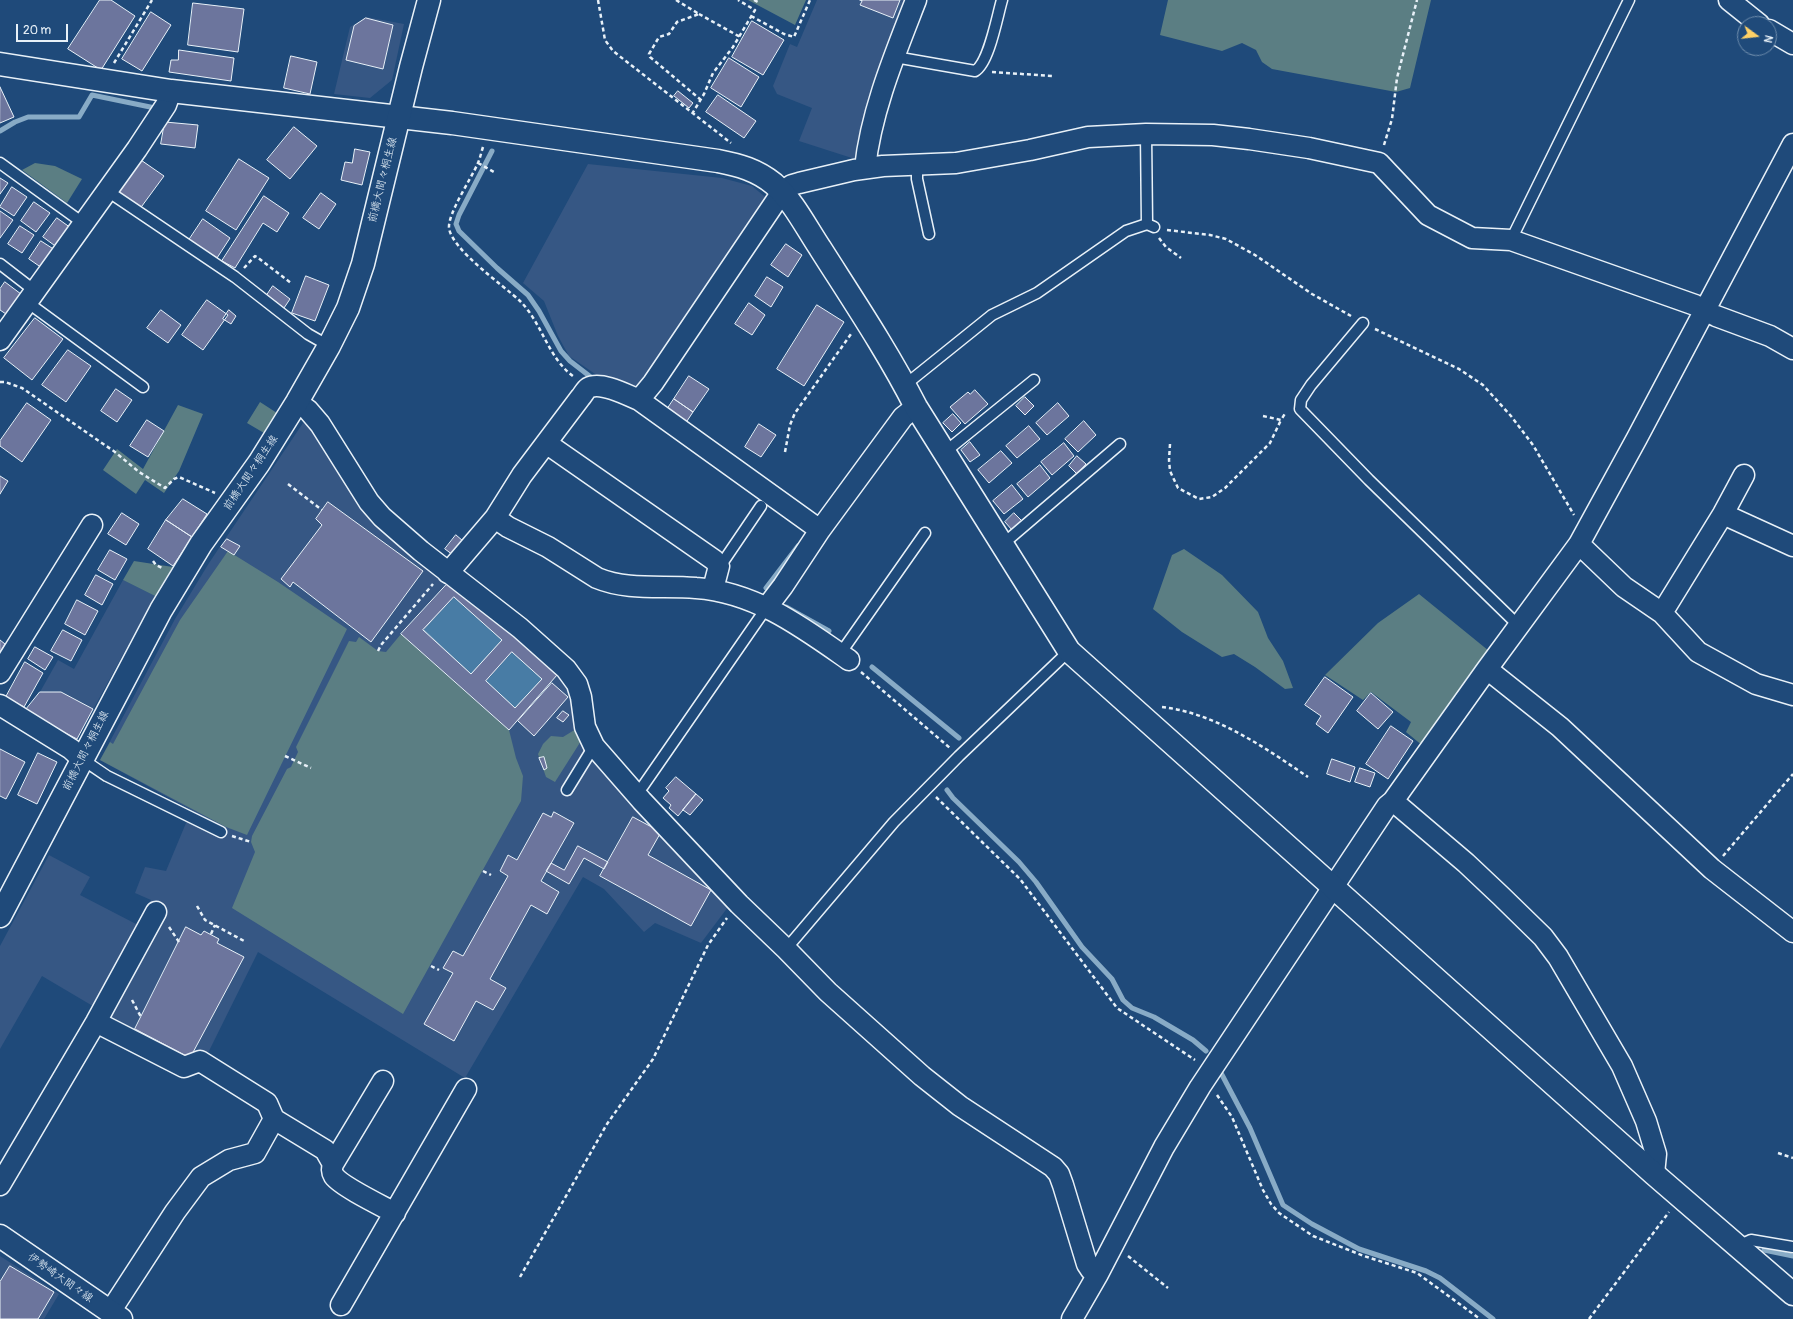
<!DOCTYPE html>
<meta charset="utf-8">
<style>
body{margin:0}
#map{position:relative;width:1793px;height:1319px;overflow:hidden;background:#1f4a7a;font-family:Pangolin,sans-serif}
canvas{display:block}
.north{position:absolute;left:1737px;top:16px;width:40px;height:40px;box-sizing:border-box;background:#1f4a7a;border:1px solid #6f8dac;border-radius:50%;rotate:105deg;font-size:11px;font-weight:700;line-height:16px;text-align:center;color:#e8f1f8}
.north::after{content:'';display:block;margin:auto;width:14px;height:18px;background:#ffd166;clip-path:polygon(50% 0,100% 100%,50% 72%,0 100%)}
.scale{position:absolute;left:16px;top:24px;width:52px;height:18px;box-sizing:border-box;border:2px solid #e8f1f8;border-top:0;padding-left:5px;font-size:12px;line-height:14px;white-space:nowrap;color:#e8f1f8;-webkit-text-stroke:3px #1f4a7a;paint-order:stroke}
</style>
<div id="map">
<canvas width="1793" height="1319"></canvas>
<div class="north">N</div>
<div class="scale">20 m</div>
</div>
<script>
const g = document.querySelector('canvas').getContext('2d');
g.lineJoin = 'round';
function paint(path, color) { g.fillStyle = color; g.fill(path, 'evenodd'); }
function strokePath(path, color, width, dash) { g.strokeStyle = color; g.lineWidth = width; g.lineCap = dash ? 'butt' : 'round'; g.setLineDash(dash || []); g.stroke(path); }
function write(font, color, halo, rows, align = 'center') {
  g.font = font + ' Pangolin,"Klee One",sans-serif'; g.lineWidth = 3; g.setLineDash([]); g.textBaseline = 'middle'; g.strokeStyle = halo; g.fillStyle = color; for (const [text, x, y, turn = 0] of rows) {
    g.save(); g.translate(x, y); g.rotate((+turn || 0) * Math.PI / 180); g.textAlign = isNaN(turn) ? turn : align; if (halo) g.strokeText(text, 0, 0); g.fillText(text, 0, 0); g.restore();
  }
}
paint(new Path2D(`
 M817 0H907L855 159 799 141 812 108 777 94 773 86 790 44 797 47Z
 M366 17 404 24 392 80 370 98 334 94 350 27Z
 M588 164 722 178 752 186 770 201 636 390 626 388 598 376 569 356 558 336 544 301 523 283Z
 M303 423 314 427 332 460 567 684 571 692 576 729 581 741 731 903 701 943 655 923 644 932 604 889 583 877 465 1078 258 952 207 1055 190 1058 108 1015 42 976 0 1049V946L49 855 90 877 80 895 138 925 151 900 135 893 145 867 166 871 186 823 197 813 100 760 175 619 209 563Z
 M123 580 155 596 77 739 24 712 40 692 58 660 74 669Z
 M0 1256 59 1294 44 1319H0Z`), '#365784');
paint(new Path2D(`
 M748 0H806L795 25Z
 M1168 0H1431L1410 88 1396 92 1272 69 1262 62 1256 50 1242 43 1222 51 1160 35Z
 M35 163 55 166 82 179 67 203 22 170Z
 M260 402 277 413 264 433 247 423Z
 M178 405 203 414 179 471 164 493 145 480 136 494 103 470 117 449 143 469Z
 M1184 549 1222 575 1258 612 1268 638 1283 661 1293 688 1285 689 1255 667 1234 654 1222 657 1182 632 1153 609 1172 555Z
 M228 551 278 582 347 629 247 835 226 827 100 760 110 742 113 744 180 620Z
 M134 561 173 567 155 596 123 580Z
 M1419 594 1489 651 1423 746 1406 732 1411 722 1371 692 1363 700 1325 675 1378 623Z
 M401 634 509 730 516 758 523 776 521 801 403 1014 232 908 255 852 251 842 252 836 287 769 291 767 298 752 296 747 349 641 356 642 359 637 378 651 386 652Z
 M576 729 581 741 555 782 546 777 538 754 543 744 551 736 563 737Z`), '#5b7e83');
const water = new Path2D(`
 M454 597 502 640 471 674 424 630Z
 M512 652 542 679 515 708 486 681Z`);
paint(water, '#487ca5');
strokePath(water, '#88abc6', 1);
strokePath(new Path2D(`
 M0 131 15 122 28 117H79L92 95 155 108
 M492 151 459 215 456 224 459 231 497 268 528 295 539 311 561 351 570 361 592 378
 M766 588 798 546
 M786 607 829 631
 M872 667 959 738
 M947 790 953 798 1019 862 1036 882 1082 947 1112 979 1123 1000 1132 1008 1154 1017 1193 1040 1206 1051
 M1220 1071 1250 1128 1283 1205 1312 1224 1359 1249 1426 1271 1440 1278 1493 1319
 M1764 1250 1793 1256`), '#88abc6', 5);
const building = new Path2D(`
 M100 0H111L135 16 101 70 68 49Z
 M860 0H900L893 18 860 5 862 1Z
 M193 3 244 9 238 52 188 45Z
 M151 12 171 25 142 71 122 59Z
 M366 18 393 25 383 69 346 60 354 26Z
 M752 21 784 40 763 75 732 57Z
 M179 50 234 58 231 81 169 72 171 60H178Z
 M291 56 317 62 310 94 284 88Z
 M729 58 759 77 741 107 711 88Z
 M0 87 14 117 0 123Z
 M678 91 693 103 689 108 674 96Z
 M718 95 756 121 744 138 706 112Z
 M165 122 198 125 195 148 161 144Z
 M294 127 317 146 290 179 267 160Z
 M355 149 370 152 362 185 341 180 345 162 352 163Z
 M138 158 164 176 139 210 114 192Z
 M239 159 269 178 236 230 206 211Z
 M0 178 8 183 0 194Z
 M12 187 27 197 14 216 0 207Z
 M321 193 336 204 319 229 303 218Z
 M264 196 289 213 277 232 263 223 235 268 222 261Z
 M34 202 50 213 36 232 21 221Z
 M0 211 13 220 0 238Z
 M57 218 71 228 58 248 43 237Z
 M203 219 230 238 217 258 189 240Z
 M20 226 34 235 22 253 8 244Z
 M41 241 55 250 42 268 29 259Z
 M786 244 802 255 788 277 771 265Z
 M306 276 329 285 315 321 292 313Z
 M767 277 783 287 771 307 755 296Z
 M5 282 21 294 6 314 0 310V289Z
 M273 286 290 299 284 308 267 295Z
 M207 300 228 315 203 350 182 335Z
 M749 303 765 315 752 335 735 324Z
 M817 305 844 322 804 386 777 369Z
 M161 310 181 325 168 343 147 328Z
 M229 310 236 316 231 324 223 319Z
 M35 318 63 339 32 380 4 358Z
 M68 350 91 366 66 402 42 385Z
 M689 376 709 389 693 412 674 399Z
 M116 389 132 400 117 422 101 411Z
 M975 390 988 404 965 424 950 407 968 392 970 394Z
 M1025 397 1034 406 1025 415 1016 406Z
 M674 399 693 412 685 424 666 411Z
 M27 403 51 420 22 462 0 446V441Z
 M1058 403 1069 416 1047 435 1036 423Z
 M953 414 961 423 952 432 943 423Z
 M147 420 164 431 148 457 130 446Z
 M1084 421 1096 435 1078 452 1065 439Z
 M759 424 776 435 761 457 745 447Z
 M1029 426 1040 439 1017 458 1006 446Z
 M970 442 980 455 970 462 961 450Z
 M1064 443 1074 456 1052 475 1041 462Z
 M1001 451 1012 463 989 483 978 470Z
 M1077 456 1086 464 1077 474 1069 466Z
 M1040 465 1050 478 1028 497 1017 484Z
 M0 476 8 481 0 494Z
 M1012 485 1023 499 1004 514 993 501Z
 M183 499 207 514 192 537 166 520Z
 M328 502 423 571 371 642 293 582 290 587 281 579 322 525 316 519Z
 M122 513 139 524 126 545 108 534Z
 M1014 513 1022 521 1012 530 1005 522Z
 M166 520 192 537 173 566 148 549Z
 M456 535 463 541 453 555 445 549Z
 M227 539 240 546 234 555 221 547Z
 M110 550 127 559 115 580 98 570Z
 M96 575 113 584 102 605 85 595Z
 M450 581 517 637 557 675 509 730 401 634ZM454 597 502 640 471 674 423 630ZM512 652 542 679 515 708 486 681Z
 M77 600 98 611 85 635 65 624Z
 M63 630 82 640 71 661 51 651Z
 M0 640 5 644 0 652Z
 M35 647 53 657 45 670 28 659Z
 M25 662 43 673 24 707 6 697Z
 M1325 677 1353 697 1328 733 1316 724 1321 716 1305 705Z
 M552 683 568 697 534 736 518 721Z
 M40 692H61L93 709 77 739 24 712Z
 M1371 693 1393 712 1378 729 1357 711Z
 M563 711 569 715 563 722 557 718Z
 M1391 726 1413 741 1388 779 1366 764Z
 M0 749 25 762 6 799 0 796Z
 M38 753 57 762 37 804 18 795Z
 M544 757 547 768 544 770 539 758Z
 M1332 759 1355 767 1350 782 1327 774Z
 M1360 768 1375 773 1370 787 1355 782Z
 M676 777 696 794 678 816 669 808 671 805 663 798 669 791 666 788Z
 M696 794 703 800 690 815 683 810Z
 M554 812 574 823 541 881 559 892 547 914 531 905 490 979 506 988 493 1010 476 1001 454 1041 424 1024 453 973 443 968 453 951 463 956 508 876 500 871 508 855 517 860 543 813 551 817Z
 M633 817 661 832 648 855 711 890 691 926 600 876Z
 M578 846 608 862 604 869 584 858 569 884 546 871 551 863 564 870Z
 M186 927 201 935 204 931 219 939 217 943 244 957 190 1058 135 1029Z
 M10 1266 54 1292 38 1319H0V1282Z`);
paint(building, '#6c759d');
strokePath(building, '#e8f1f8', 1);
const service = new Path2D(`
 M895 57 975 71C989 63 997 17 1002 0
 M1146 134 1147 224
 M0 163 83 223
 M917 165V179L929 234
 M106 190 235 277 308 334 329 346
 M1511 240 1629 0
 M0 264 35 291
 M27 302 143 387
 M1363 323 1311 385 1301 400 1300 409 1369 480 1519 626
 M905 385 992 315 1037 293 1126 231 1147 224 1154 227
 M945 452 1034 380
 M1003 544 1120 444
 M719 566 725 559 761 506
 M840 654 925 533
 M82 759 107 776 221 832
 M567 790 594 746
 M636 792 643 786 767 607
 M786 949 894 822 959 756 1069 651
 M1738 1246 1751 1240 1793 1247`);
const minor = new Path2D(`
 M1729 0 1759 24
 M1769 30 1793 44
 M865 168C871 111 895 54 916 0
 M0 340 137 149 166 105 171 91
 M639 400 653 383 782 192 792 185 799 183 854 170 883 166 956 163 1030 150 1088 137 1146 134 1213 135 1249 139 1309 148 1379 163 1428 215 1472 238 1511 240 1695 305 1716 316 1770 336 1793 349
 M297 402 308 410 320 424 369 502 382 517 421 551 520 628 566 669 577 684 581 697 585 727 594 746 642 801 739 904 786 949 828 992 922 1076 960 1106 1053 1167 1059 1174 1063 1185 1087 1264 1091 1270 1098 1274
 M546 443 714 560 719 566 713 589
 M1723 514 1793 546
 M495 518 508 527 548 547 597 578C628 591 663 585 696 588 755 592 802 627 849 660
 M1579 544 1624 587 1662 613 1698 652 1756 684 1793 695
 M448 573 495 518 522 475 580 398C583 395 585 390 588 388 601 381 627 395 639 400L820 530
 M767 607 783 586 820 530 903 417 916 407
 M1662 613 1723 514 1744 475
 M1487 669 1560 727 1712 869 1793 932
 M0 673 92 525
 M0 705 71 749 82 759
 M1393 801 1466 863 1501 896 1543 937 1558 957 1622 1066 1646 1121 1656 1154 1654 1174
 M96 1022 184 1067 200 1061 267 1103 274 1119 325 1150 333 1164C332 1168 331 1171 334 1176 341 1186 382 1206 395 1213
 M333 1164 383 1081
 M0 1185 96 1022 156 912
 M341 1305 466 1089
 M110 1312 175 1212 201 1177 229 1160 255 1153 274 1119
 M1072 1319 1098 1274 1164 1147 1200 1087 1387 806 1393 801 1487 669 1579 544 1637 438 1793 144`);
const tertiary = new Path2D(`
 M0 64 171 91 452 123 718 161C739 165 757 170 774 184 793 201 806 227 820 248 853 300 888 352 916 407L1069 651 1654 1174 1793 1294`);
const primary = new Path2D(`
 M0 916 161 610 201 544 259 463 297 402 329 346 348 308 363 264 411 67 429 0
 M0 1236 121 1319`);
strokePath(service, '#e8f1f8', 13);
strokePath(minor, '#e8f1f8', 23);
strokePath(tertiary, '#e8f1f8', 25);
strokePath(primary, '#e8f1f8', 25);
strokePath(new Path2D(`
 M598 0 605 40 613 51 731 143
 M676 0 699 14 677 22 669 34 659 37 649 54 650 57 701 100
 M754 0 758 2 759 0
 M699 14 742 38
 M751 16 784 34 794 37 810 0
 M114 63 152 0
 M992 72 1052 76
 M692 114 704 94 713 73 733 47 755 10 738 0
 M1384 145 1392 119 1397 78 1417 0
 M483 147C481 153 480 159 477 165 471 179 448 213 449 228 452 250 503 285 520 301 543 324 547 357 574 377
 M478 163 494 172
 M1167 230 1210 235 1226 239 1255 255 1312 294 1351 316
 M1159 238 1166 247 1181 258
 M244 268 255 256 257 257 291 283
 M1375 329 1459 369 1483 385 1511 416 1533 445 1574 515
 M0 382H5L22 388 115 452 139 472 165 488 174 479 179 477 215 493
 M1263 416 1281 420 1286 412
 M1170 444 1169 460 1170 471 1178 488 1199 499 1212 497 1225 488 1270 443 1281 420
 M785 452 790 425 795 413 851 334
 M288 484 322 510
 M153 561 156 565 164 569
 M378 651 381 645 433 584
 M861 672 950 748
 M1162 707C1215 713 1264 747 1308 777
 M285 756 311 768
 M936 797 1020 879 1117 1008 1195 1060
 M232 836 251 842
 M1723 856 1793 774
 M483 871 491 875
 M197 906 205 920 246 942
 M169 927 179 942
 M211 934 215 925
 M431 966 439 970
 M132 1000 141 1017
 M1217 1095 1232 1117 1263 1190 1271 1204 1279 1213 1313 1236 1364 1256 1417 1273 1480 1319
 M1778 1153 1793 1158
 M1128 1256 1168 1288
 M520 1277 607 1124 653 1059 708 945 727 918
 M1589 1319 1669 1212`), '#e8f1f8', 2.5, [4, 3]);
strokePath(service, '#1f4a7a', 10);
strokePath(minor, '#1f4a7a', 20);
strokePath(tertiary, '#1f4a7a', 22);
strokePath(primary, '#1f4a7a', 22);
write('11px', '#e8f1f8', '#1f4a7a', [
 ["前橋大間々桐生線",383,180,-76],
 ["前橋大間々桐生線",251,473,-56],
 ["前橋大間々桐生線",86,751,-63],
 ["伊勢崎大間々線",60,1278,35]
]);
</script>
